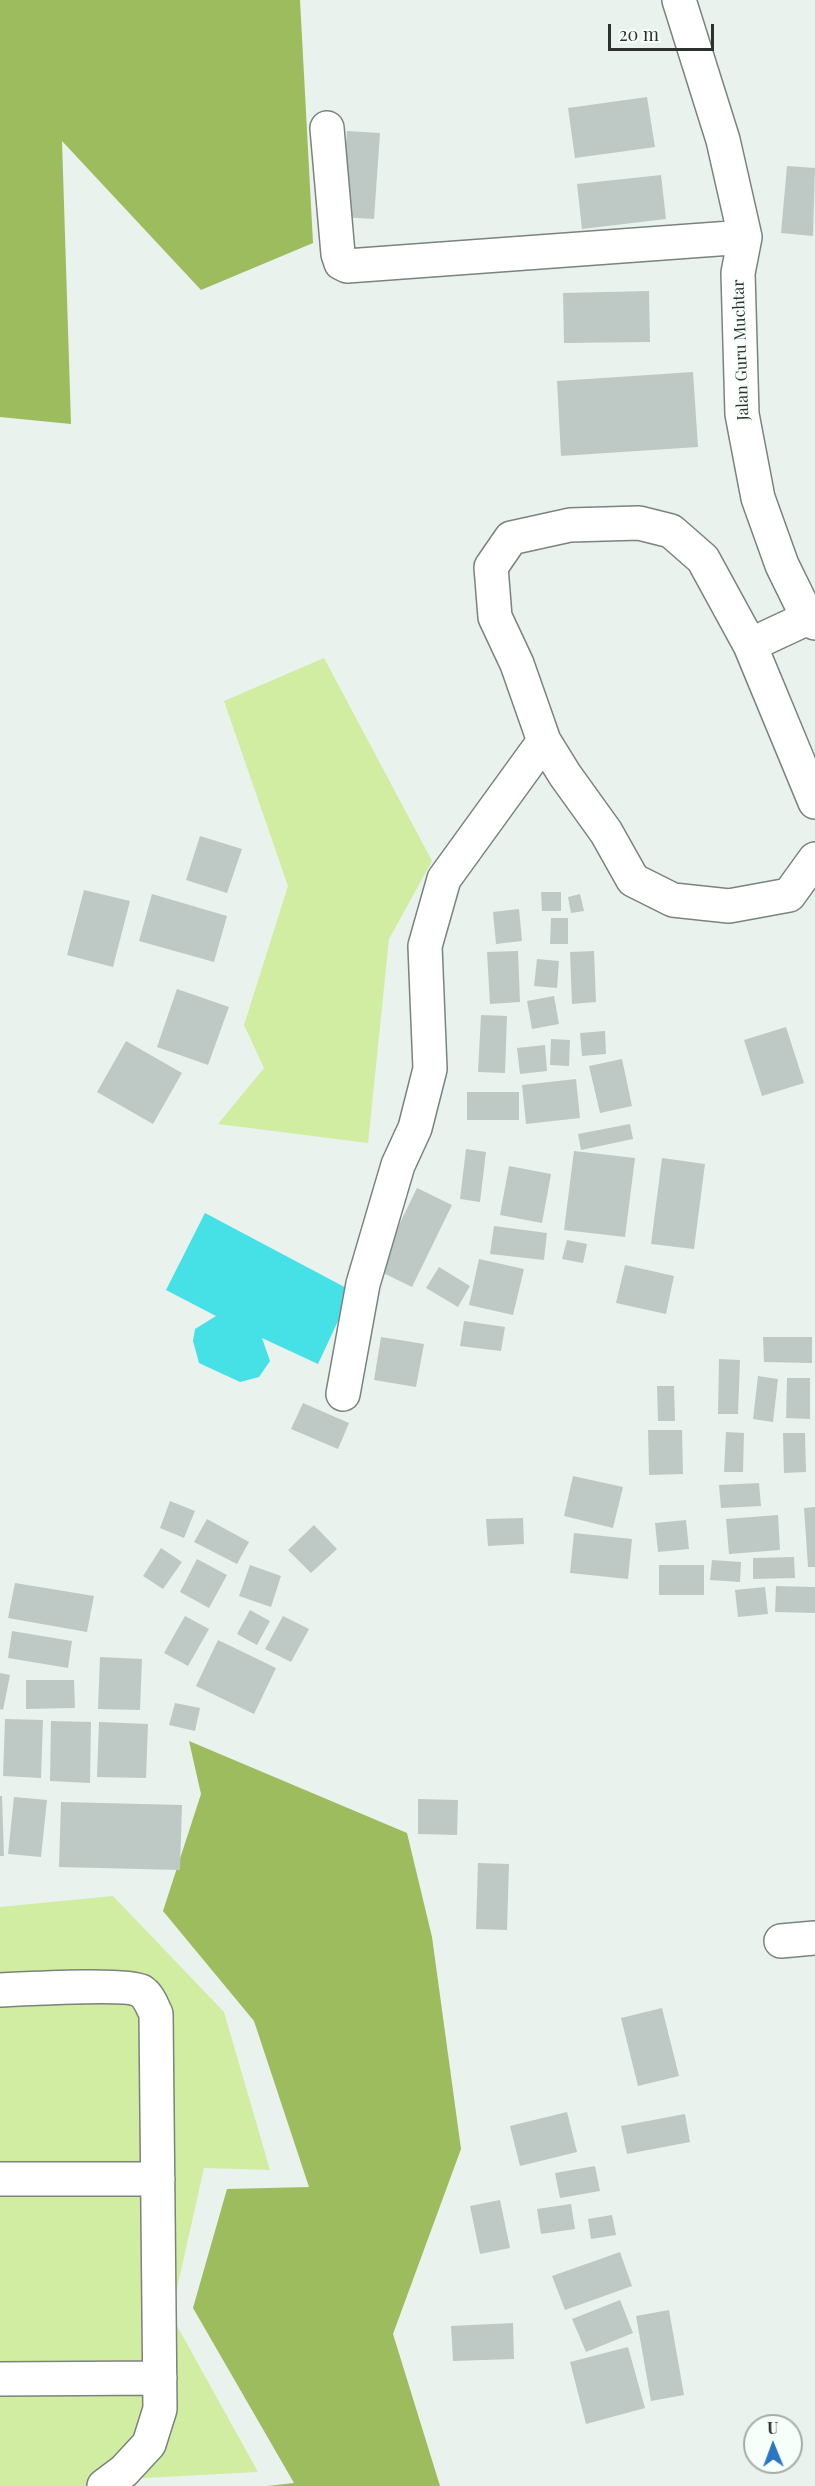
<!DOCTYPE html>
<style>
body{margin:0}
#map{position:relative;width:815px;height:2486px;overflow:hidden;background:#e9f2ed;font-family:"Playfair Display",serif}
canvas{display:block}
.north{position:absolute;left:743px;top:2414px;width:60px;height:60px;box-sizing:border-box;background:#f7fffb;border:2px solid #a6aca9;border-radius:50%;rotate:359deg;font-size:16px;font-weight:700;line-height:24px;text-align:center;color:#2c302e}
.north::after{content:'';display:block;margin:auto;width:21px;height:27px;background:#2b75c5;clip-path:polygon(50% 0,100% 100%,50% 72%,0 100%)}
.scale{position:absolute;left:608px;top:24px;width:106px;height:27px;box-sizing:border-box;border:3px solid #2c302e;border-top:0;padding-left:8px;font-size:18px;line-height:21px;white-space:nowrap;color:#2c302e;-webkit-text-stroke:4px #f7fffb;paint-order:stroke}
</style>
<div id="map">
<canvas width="815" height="2486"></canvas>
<div class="north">U</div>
<div class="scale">20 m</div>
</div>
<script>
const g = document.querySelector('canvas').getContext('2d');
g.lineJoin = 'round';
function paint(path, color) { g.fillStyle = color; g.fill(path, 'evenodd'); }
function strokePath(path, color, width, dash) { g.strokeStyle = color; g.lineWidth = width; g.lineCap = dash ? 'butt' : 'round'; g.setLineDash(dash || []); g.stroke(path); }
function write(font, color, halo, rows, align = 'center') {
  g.font = font + ' "Playfair Display",serif'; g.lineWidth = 5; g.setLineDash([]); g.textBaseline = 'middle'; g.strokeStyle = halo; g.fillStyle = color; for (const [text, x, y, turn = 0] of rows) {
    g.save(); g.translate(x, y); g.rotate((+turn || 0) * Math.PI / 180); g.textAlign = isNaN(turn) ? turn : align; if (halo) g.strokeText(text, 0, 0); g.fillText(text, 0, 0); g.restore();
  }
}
paint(new Path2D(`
 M324 658 432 861 389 939 368 1143 218 1124 264 1068 244 1025 288 886 224 701Z
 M113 1896 224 2012 270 2170 204 2168 171 2315 258 2472 126 2479 124 2486H0V1907Z`), '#d1eda1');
paint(new Path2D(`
 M0 0H300L313 243 201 290 62 141 71 424 0 417Z
 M189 1741 407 1833 432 1937 461 2149 393 2334 440 2486H267L294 2483 193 2308 227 2189 309 2187 254 2021 163 1911 201 1794Z`), '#9cbc5e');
paint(new Path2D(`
 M205 1213 352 1291 318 1364 262 1338 270 1361 259 1377 240 1382 199 1363 193 1341 195 1329 216 1316 166 1290Z`), '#45e1e6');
paint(new Path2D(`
 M647 97 655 147 575 158 568 108Z
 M347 131 380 133 374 219 341 217Z
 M787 166 815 168 813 236 781 233Z
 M661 175 666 219 582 229 577 184Z
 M649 291 650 342 564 343 563 293Z
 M693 372 698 447 561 456 557 381Z
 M200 836 242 849 227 893 186 880Z
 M84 890 130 901 113 967 67 955Z
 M541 892H561V911H542Z
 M152 894 227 916 214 962 139 941Z
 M580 894 584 911 571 913 568 897Z
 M519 909 522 941 496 944 493 912Z
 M551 918H568V944H550Z
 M518 951 520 1002 490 1004 487 952Z
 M594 951 596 1002 572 1004 570 952Z
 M537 959 559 961 557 988 534 986Z
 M177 989 229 1007 208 1065 157 1047Z
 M554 996 559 1024 532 1029 527 1001Z
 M481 1015 507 1016 505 1073 478 1072Z
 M786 1027 804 1083 762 1096 744 1040Z
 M605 1031 606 1054 582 1056 580 1033Z
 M551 1039 570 1040 569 1066 550 1065Z
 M126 1041 182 1073 153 1124 97 1092Z
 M545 1045 547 1071 520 1074 517 1048Z
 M622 1059 632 1106 600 1113 589 1066Z
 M576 1079 580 1118 526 1124 522 1085Z
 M467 1092H519V1120H467Z
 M630 1124 633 1139 581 1150 578 1134Z
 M466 1149 486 1152 480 1202 460 1199Z
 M574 1151 635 1158 625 1237 564 1230Z
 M662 1158 705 1164 694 1249 651 1244Z
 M509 1166 551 1174 542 1223 500 1215Z
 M417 1188 452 1205 412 1287 377 1270Z
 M494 1226 547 1233 544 1260 490 1254Z
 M567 1240 587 1244 583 1263 562 1259Z
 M479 1259 524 1269 513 1315 469 1305Z
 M625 1265 674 1276 666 1314 616 1303Z
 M439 1267 470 1286 458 1307 426 1288Z
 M464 1321 505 1327 501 1351 460 1346Z
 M381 1337 424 1344 416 1387 374 1380Z
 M763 1337H812V1363L764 1362Z
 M719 1359 740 1360 738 1414H718Z
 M758 1376 778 1379 773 1422 753 1419Z
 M787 1378H810V1419L786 1418Z
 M657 1386H674L675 1421H658Z
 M303 1403 349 1423 338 1449 291 1429Z
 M648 1430H682L683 1474 649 1475Z
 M726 1432 744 1433 743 1472H724Z
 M783 1433H805L806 1472 784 1473Z
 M573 1476 623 1487 613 1528 564 1516Z
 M759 1483 761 1506 721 1508 719 1485Z
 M170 1501 195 1511 184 1538 160 1528Z
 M815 1507V1567H808L804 1508Z
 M778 1515 780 1550 729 1554 726 1519Z
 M523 1518 524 1544 488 1546 486 1519Z
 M207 1519 249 1542 237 1564 194 1542Z
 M686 1520 689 1549 658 1552 655 1523Z
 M314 1525 337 1549 311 1573 288 1550Z
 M574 1533 632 1539 628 1579 570 1573Z
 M161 1548 182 1562 163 1589 143 1576Z
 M794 1557 795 1578 753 1579V1558Z
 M197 1559 227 1575 209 1608 180 1592Z
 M712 1560 741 1562 740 1582 710 1580Z
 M250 1565 281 1576 271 1607 239 1596Z
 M659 1565H704V1595H659Z
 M15 1583 94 1596 87 1632 8 1618Z
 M776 1586 815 1587V1613L775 1612Z
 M765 1587 768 1614 738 1617 735 1590Z
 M250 1610 270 1621 257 1645 237 1634Z
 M185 1616 209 1629 188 1666 164 1653Z
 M283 1616 309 1629 291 1662 265 1649Z
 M12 1631 72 1641 68 1668 8 1658Z
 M218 1640 276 1668 254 1714 196 1686Z
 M100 1657 142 1659 140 1710 98 1709Z
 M0 1673 10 1675 3 1710 0 1709Z
 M26 1680H74L75 1708 26 1709Z
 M175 1703 200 1708 195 1731 169 1725Z
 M5 1719 43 1720 41 1778 3 1776Z
 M51 1721 91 1722 90 1783 50 1781Z
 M99 1722 148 1724 146 1778 97 1777Z
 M0 1796H2L4 1856H0Z
 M14 1797 47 1800 41 1857 8 1854Z
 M418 1799 458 1800 457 1835 418 1834Z
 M61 1802 182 1805 180 1870 59 1867Z
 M478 1863 509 1864 507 1930 476 1929Z
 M662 2008 679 2076 638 2086 621 2018Z
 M567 2112 577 2152 520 2166 510 2126Z
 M685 2114 690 2142 627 2154 621 2126Z
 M595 2166 600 2191 560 2198 555 2173Z
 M500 2200 510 2248 480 2254 470 2206Z
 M571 2204 575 2229 541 2234 537 2209Z
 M612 2215 616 2235 591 2239 588 2219Z
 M620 2252 632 2286 565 2310 552 2276Z
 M620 2300 633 2333 586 2352 572 2319Z
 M669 2310 684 2395 651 2401 636 2316Z
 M513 2323 514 2359 453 2361 451 2326Z
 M628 2347 645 2408 586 2424 570 2362Z`), '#bec9c6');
const minor = new Path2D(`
 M679 0 723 140 745 237 738 273 742 414 758 498 782 565 808 618 815 623
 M327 128 338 254 341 263 347 266 745 237
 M750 645 808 618
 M544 741 565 775 606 832 633 880 673 900 729 906 789 895 815 859
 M343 1394 363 1284 398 1165 415 1128 430 1069 425 946 444 879 544 741 517 664 495 617 491 567 511 538 570 525 639 523 671 531 703 559 750 645 815 802
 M781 1941 815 1938
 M0 1990C23 1989 127 1983 141 1991 149 1996 152 2006 156 2014L160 2409 149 2444 124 2471 104 2486
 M0 2179H158
 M0 2379 160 2378`);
strokePath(minor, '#7a837e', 36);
strokePath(minor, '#fff', 33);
write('16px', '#2c302e', '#f7fffb', [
 ["Jalan Guru Muchtar",741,350,-92]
]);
</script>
